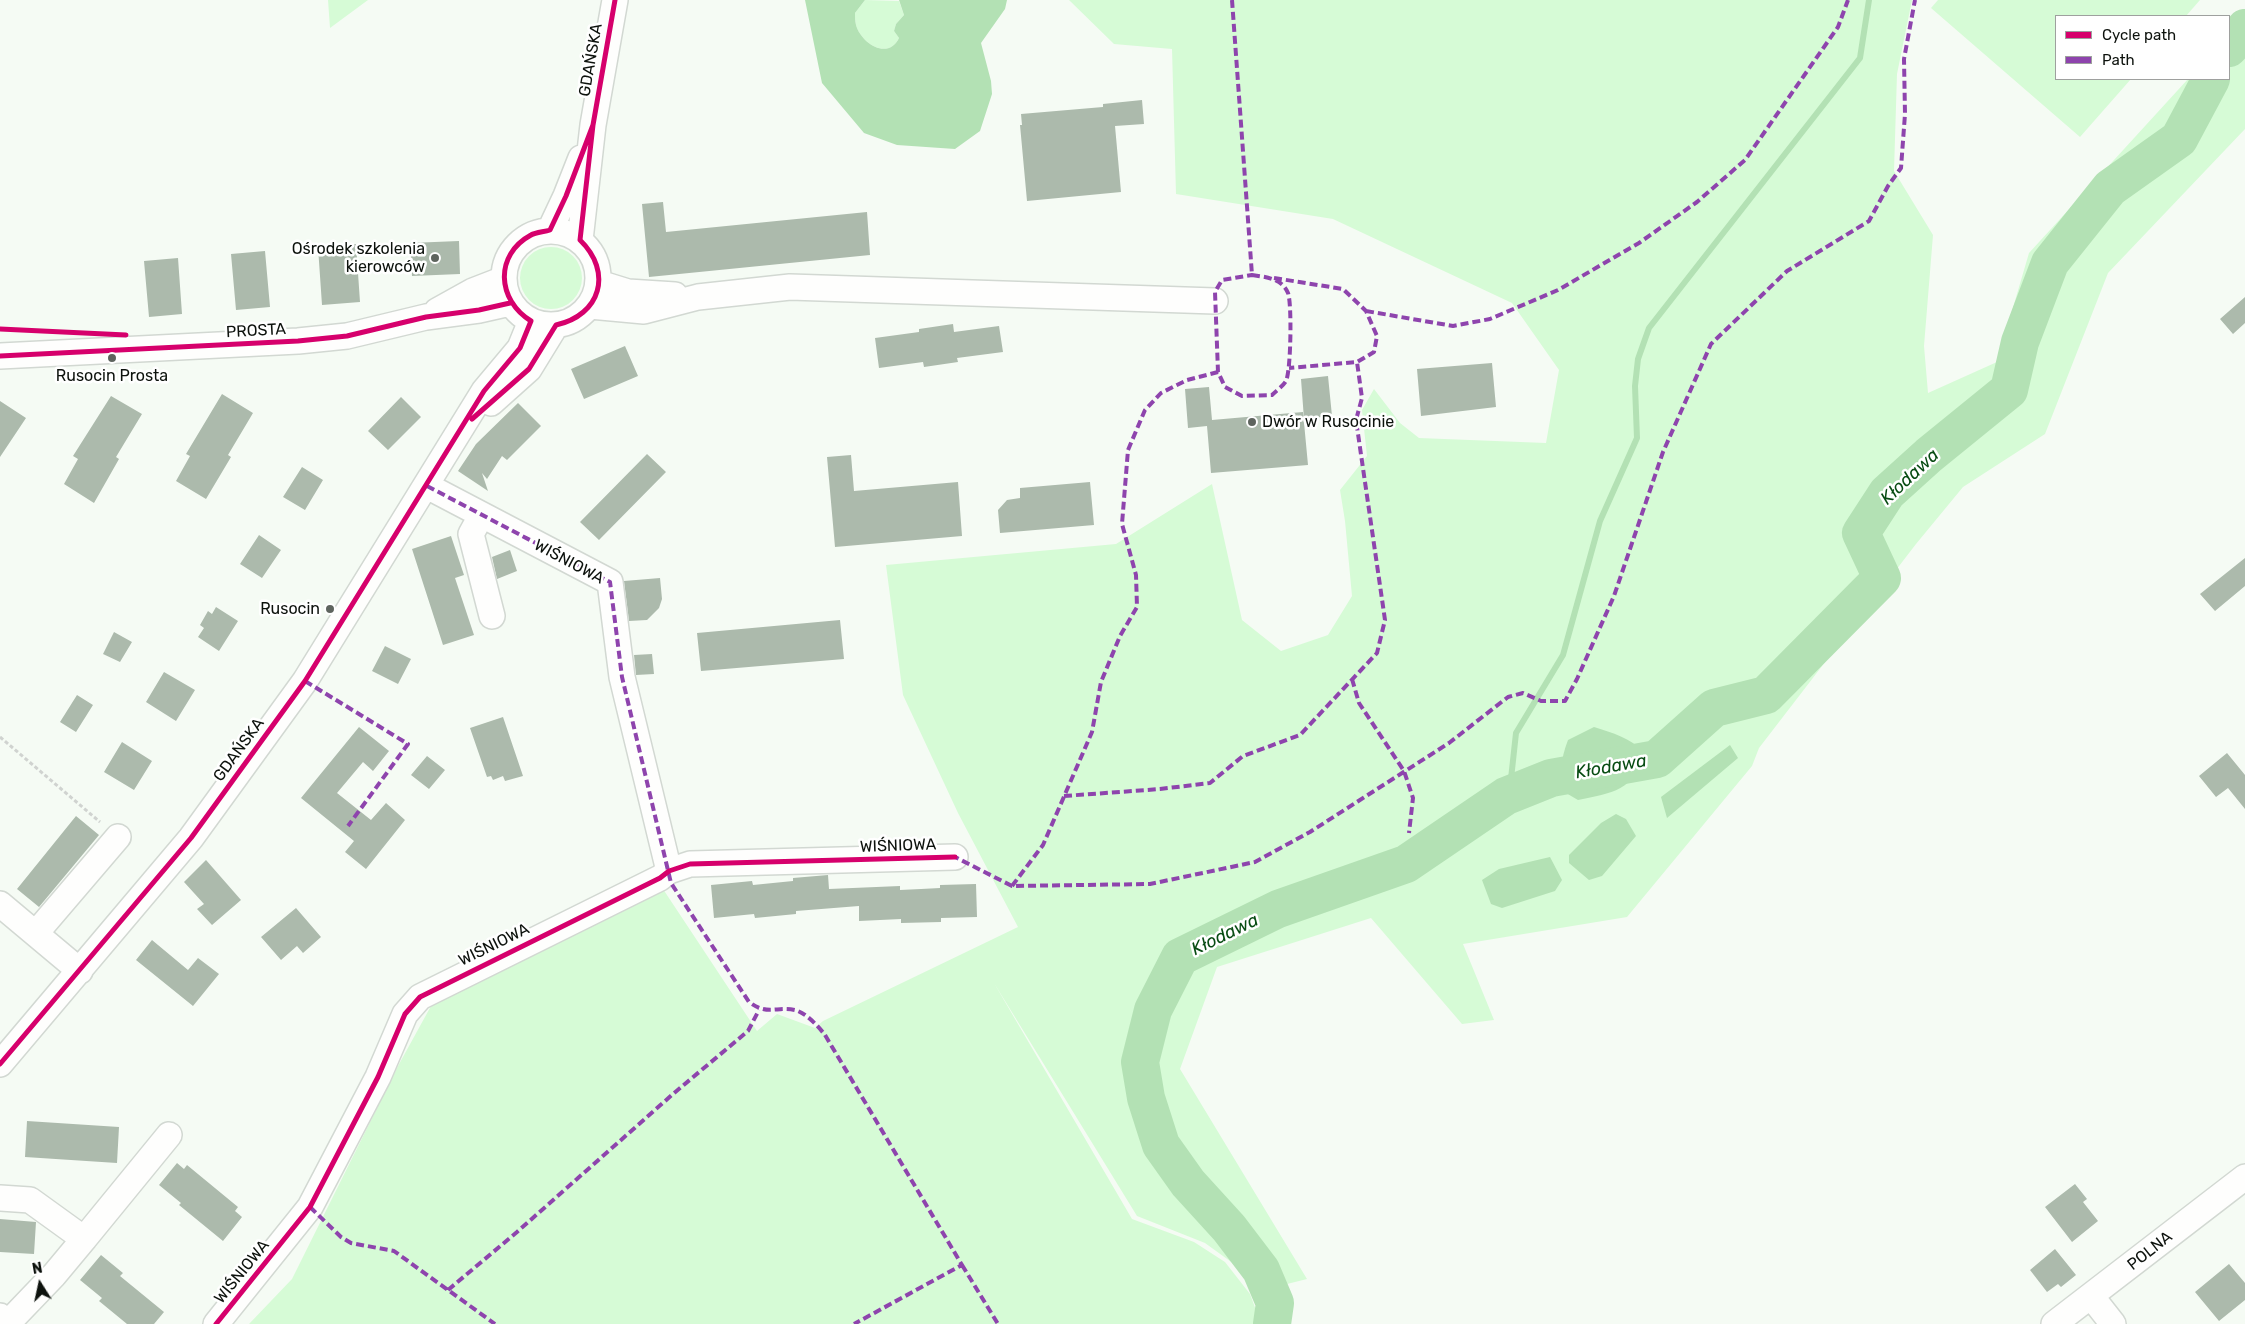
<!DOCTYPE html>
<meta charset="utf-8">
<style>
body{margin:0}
#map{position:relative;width:2245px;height:1324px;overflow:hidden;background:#f5fbf4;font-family:Rubik,sans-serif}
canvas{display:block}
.legend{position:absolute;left:2055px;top:15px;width:175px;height:65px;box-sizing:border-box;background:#fff;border:1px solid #9ea09e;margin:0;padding:6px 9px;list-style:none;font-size:15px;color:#0d120d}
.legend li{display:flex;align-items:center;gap:10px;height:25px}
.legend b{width:25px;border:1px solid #9ea09e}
.north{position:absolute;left:15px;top:1259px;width:50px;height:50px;-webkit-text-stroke:4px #fff;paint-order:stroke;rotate:350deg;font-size:14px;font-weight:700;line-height:20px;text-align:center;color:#0d120d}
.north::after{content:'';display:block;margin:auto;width:18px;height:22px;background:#0d120d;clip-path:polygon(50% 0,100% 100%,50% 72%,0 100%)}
</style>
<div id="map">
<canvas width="2245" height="1324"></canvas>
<ul class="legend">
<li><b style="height:6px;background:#d6006c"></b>Cycle path</li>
<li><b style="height:6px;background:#8e44ad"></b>Path</li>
</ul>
<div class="north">N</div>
</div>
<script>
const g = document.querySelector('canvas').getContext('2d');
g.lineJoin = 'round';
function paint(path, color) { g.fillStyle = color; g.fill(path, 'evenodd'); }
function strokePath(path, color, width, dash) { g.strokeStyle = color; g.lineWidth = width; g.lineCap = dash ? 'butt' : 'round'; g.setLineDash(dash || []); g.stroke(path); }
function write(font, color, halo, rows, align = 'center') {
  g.font = font + ' Rubik,sans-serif'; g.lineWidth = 5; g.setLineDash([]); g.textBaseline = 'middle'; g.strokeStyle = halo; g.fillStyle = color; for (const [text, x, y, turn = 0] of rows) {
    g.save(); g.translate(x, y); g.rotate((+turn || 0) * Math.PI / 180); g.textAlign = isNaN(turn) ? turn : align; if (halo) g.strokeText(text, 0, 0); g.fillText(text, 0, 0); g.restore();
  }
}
paint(new Path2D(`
 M328 0H368L330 28Z
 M865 0 899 1 904 15 896 24 894 31 899 38C888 61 861 43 856 25 855 21 855 17 855 13Z
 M1069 0H1912L1897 74 1894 171 1933 235 1924 346 1928 393 1997 362 2029 253 2188 79H2229V37L2245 20V129L2108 273 2045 434 1963 487 1916 544 1759 748 1752 766 1627 917 1463 944 1494 1020 1462 1024 1371 918 1217 967 1180 1069 1307 1279 1255 1292 1234 1264 1205 1243 1137 1216 994 983 1132 1219 1194 1242 1225 1262 1250 1294 1260 1321 1259 1324H249L292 1279 398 1066 431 1006 661 886 757 1031 777 1014 815 1028 823 1021 1018 927 958 813 903 695 886 565 1116 544 1212 484 1242 620 1281 651 1328 635 1352 596 1345 521 1340 490 1367 456 1362 410 1374 389 1400 423 1419 438 1546 443 1559 370 1512 303 1333 219 1176 194 1172 49 1114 44Z
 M1938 0H2200L2186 16H2056V79H2131L2080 137 1931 8Z
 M520 278a31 31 0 1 1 62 0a31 31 0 1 1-62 0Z`), '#d6fbd6');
paint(new Path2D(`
 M805 0H865L855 13C855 17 855 21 856 25 861 43 888 61 899 38L894 31 896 24 904 15 899 0H1007L1005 9 981 43 991 81 992 94 980 131 955 149 897 145 864 133 822 83Z
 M1594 727C1613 733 1630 738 1644 752 1635 791 1612 793 1578 800L1566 793C1560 772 1560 761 1568 740Z
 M1730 745 1738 758 1667 818 1661 797Z
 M1616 814 1626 819 1636 836 1602 876 1589 880 1569 863V855L1601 823Z
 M1550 857 1562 880 1555 891 1502 908 1491 904 1482 880 1499 869Z`), '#b3e1b4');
strokePath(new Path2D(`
 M1506 796 1510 788 1516 733 1563 655 1600 521 1637 438 1635 386 1638 359 1649 328 1860 58 1869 0`), '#b3e1b4', 6);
strokePath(new Path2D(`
 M2229 48 2245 28
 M1272 1324 1275 1303 1261 1270 1229 1228 1188 1183 1161 1145 1146 1098 1140 1062 1153 1010 1180 957 1278 909 1406 864 1506 796 1551 778 1657 759 1714 708 1766 695 1882 578 1861 533 1887 493 1929 455 2009 390 2020 342 2050 263 2110 188 2179 139 2211 79`), '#b3e1b4', 38);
paint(new Path2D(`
 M1142 100 1144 124 1115 126 1121 192 1027 201 1020 125H1022L1021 114 1103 107V104Z
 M663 202 666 232 867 212 870 255 649 277 642 204Z
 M459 241 460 274 412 276 410 243Z
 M356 244 360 302 322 305 318 247Z
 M265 251 270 307 236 310 231 254Z
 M178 258 182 314 149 317 144 261Z
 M2245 297V323L2233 334 2220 319Z
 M953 324 954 332 999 326 1003 352 957 358 958 362 924 367 923 362 879 368 875 338 919 332V329Z
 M625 346 638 376 584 399 571 369Z
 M1492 363 1496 407 1421 416 1417 369Z
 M1328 376 1332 416 1304 419 1301 379Z
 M1209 387 1212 420 1303 412 1308 465 1211 473 1207 426 1188 428 1185 389Z
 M222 394 253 413 228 455 231 457 206 499 176 481 190 456 186 454Z
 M111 396 142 414 116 457 119 459 94 503 64 484 78 459 73 456Z
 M401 397 421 417 388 450 368 431Z
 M0 401 26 418 0 457Z
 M518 403 541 426 507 460 502 456 487 479 482 473 488 491 458 471 476 444Z
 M647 454 666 472 599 540 580 522Z
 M851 455 854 491 958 482 962 536 835 547 827 457Z
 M302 467 323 480 305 510 283 497Z
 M1090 482 1094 525 1000 533 998 510 1007 500 1020 498V488Z
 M259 535 281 550 262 578 240 564Z
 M451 536 464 575 455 578 474 635 443 645 412 549Z
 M510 550 517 571 497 579 492 557Z
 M2245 558V586L2215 611 2200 594Z
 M660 578 662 599 659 608 647 620 629 621 624 581Z
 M216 607 238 621 219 651 198 637 204 628 200 625 208 611 212 614Z
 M840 620 844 659 701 671 697 633Z
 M114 632 132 642 120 662 103 654Z
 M385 646 411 659 398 684 372 671Z
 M652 654 654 674 636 675 634 655Z
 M164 672 195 690 176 721 146 702Z
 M77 695 93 705 76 732 60 722Z
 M503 717 523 776 505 781 503 776 493 780 491 776 487 777 470 728Z
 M359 727 389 751 373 771 363 762 337 793 371 820 386 803 405 820 366 869 345 852 354 841 301 798Z
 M122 742 152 761 134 790 104 772Z
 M2227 753 2245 775V809L2228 788 2216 797 2199 776Z
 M427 756 445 770 429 789 411 775Z
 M76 816 99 835 39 907 17 889Z
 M206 860 241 900 212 925 197 909 204 904 184 882Z
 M828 875 829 889 900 886V890L921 889 940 888V885L976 884 977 917 941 918V922L901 923V919L859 921V906L796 911V914L755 918 754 914 714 918 711 885 752 881 753 885 793 881V878Z
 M296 908 321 937 303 953 297 946 281 960 261 937Z
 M152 940 188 970 198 958 219 974 193 1006 136 960Z
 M27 1121 119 1127 117 1163 25 1157Z
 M177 1163 184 1169 187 1165 238 1207 235 1211 242 1217 223 1241 179 1205 181 1203 159 1185Z
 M2075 1184 2087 1199 2083 1202 2098 1221 2072 1242 2045 1207Z
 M0 1219 36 1222 34 1254 0 1252Z
 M2055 1249 2076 1275 2061 1287 2058 1284 2047 1292 2030 1270Z
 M101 1255 123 1273 120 1276 164 1312 154 1324H127L99 1301 102 1298 80 1280Z
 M2229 1264 2245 1283V1300L2219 1321 2195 1292Z`), '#acbaac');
const minor = new Path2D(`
 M550 230 566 196 581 158
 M504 278a47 47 0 1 1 94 0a47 47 0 1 1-94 0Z
 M580 240 593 125 615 0
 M599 283 628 292 675 295
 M590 306 644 311 698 297 790 287 1215 301
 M437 311 473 291 504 279
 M0 356 298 341 347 336 426 317 479 310 510 303
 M491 403 529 369 556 325
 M427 486 610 582 622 677 669 871
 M481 516 471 534 492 616
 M0 904 80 971
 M36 933 118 837
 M0 1064 191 838 305 681 484 391 520 348 531 321
 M0 1198 30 1200 84 1239 54 1275 8 1323 0 1316
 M84 1239 169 1135
 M2091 1296 2113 1324
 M216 1324 310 1207 378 1077 405 1014 420 997 660 878 669 871 690 864 955 857
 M2054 1324 2245 1177`);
strokePath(minor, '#d2d8d2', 28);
strokePath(new Path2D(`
 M0 737 100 822`), '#d0d3d0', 3, [4, 2.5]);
strokePath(minor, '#fefefd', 25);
strokePath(new Path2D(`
 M1232 0 1252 275
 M1252 275C1265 277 1282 278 1288 293 1292 303 1291 371 1286 381 1283 386 1276 391 1272 395L1242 396 1225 387 1218 372 1215 292 1222 280Z
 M1274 278 1343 289 1366 311 1377 336 1374 352 1357 362 1289 368
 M1366 311 1453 326 1490 319 1558 290 1639 243 1697 202 1745 160 1838 27 1848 0
 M427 486 610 582 622 677 671 883 749 1002C768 1016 776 1006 795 1010 806 1013 818 1026 825 1035L962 1265 854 1324
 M1352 679 1359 703 1404 771 1413 798 1409 833
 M305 681 408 744 348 826
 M1064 796 1160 789 1210 783 1243 756 1300 735 1377 653 1385 620 1356 420 1362 398 1357 362
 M951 857H955L1012 886 1150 884 1255 862 1310 832 1449 743 1508 697 1523 693 1541 701H1565L1577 679 1614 596 1663 452 1711 344 1787 271 1869 221 1888 186 1901 168 1905 114 1904 59 1915 0
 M1012 886 1043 845 1092 732 1101 682 1120 636 1137 607 1136 575 1122 524 1128 450 1145 410 1161 393 1187 380 1218 372
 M310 1207 341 1237 351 1243 394 1251 495 1324
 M962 1265 998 1324
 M448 1290 517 1232 673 1094 748 1031 759 1010`), '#8e44ad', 4, [8, 4]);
strokePath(new Path2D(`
 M0 329 126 335
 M0 356 298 341 347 336 426 317 479 310 510 303
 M472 419 529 369 556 325C601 315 613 272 580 240L593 125 615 0
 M0 1064 191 838 305 681 484 391 520 348 531 321C497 300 494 255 531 235 536 232 544 232 550 230L566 196 593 125
 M216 1324 310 1207 378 1077 405 1014 420 997 660 878 669 871 690 864 955 857`), '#d6006c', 5);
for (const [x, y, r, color] of [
 [435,258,5,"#5e645e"],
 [112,358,5,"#5e645e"],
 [1252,422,5,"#5e645e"],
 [330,609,5,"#5e645e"]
]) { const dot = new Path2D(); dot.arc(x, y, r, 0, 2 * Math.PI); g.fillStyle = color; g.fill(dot); strokePath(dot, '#fff', 2); }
write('16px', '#0d120d', '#fff', [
 ["GDAŃSKA",591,60,-80],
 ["PROSTA",256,331,-3],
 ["WIŚNIOWA",569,562,28],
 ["GDAŃSKA",239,750,-54],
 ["WIŚNIOWA",898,846,-2],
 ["WIŚNIOWA",494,945,-26],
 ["POLNA",2150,1251,-38],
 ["WIŚNIOWA",242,1272,-51]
]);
write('16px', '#0d120d', '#fff', [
 ["Ośrodek szkolenia",425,249],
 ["kierowców",425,267],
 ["Rusocin Prosta",112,376,"center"],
 ["Dwór w Rusocinie",1262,422,"left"],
 ["Rusocin",320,609]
], 'right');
write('italic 18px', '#084c13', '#fff', [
 ["Kłodawa",1910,477,-43],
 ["Kłodawa",1611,767,-10],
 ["Kłodawa",1225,935,-26]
]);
</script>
